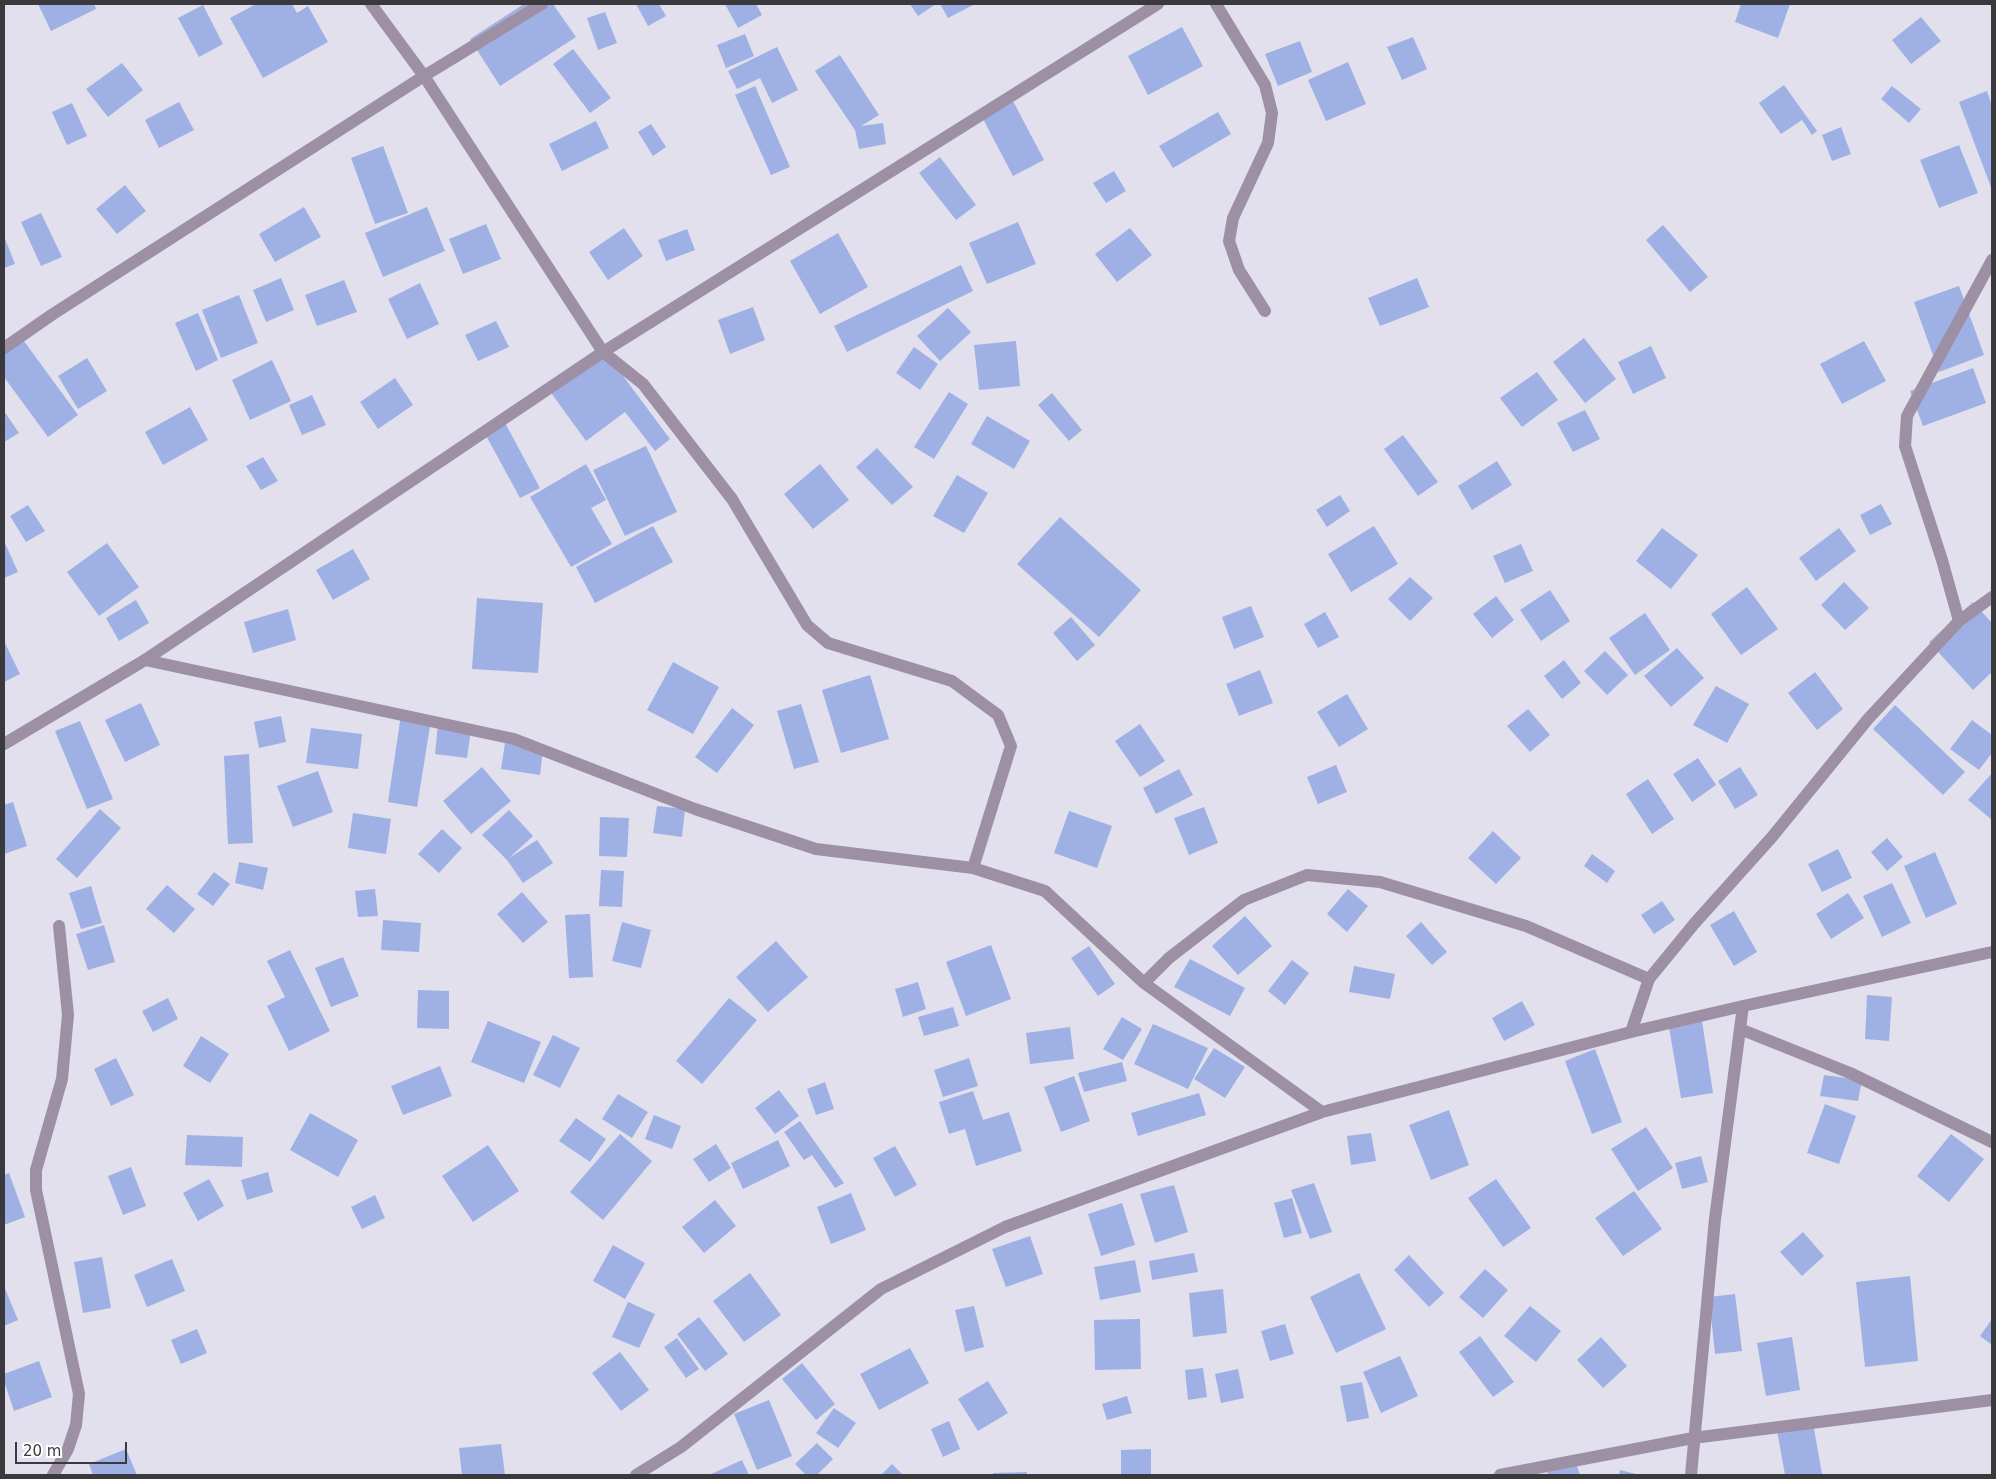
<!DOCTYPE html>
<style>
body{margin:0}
#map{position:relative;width:1996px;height:1479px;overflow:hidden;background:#e1e0ec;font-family:"DejaVu Sans",sans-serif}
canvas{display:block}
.frame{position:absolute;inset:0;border:5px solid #3a393e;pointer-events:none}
.scale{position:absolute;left:15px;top:1442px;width:112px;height:22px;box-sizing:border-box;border:2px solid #3a393e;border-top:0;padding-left:6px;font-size:15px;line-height:18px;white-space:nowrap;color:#3a393e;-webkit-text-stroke:4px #fff;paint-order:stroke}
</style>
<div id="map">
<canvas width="1996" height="1479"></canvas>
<div class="frame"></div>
<div class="scale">20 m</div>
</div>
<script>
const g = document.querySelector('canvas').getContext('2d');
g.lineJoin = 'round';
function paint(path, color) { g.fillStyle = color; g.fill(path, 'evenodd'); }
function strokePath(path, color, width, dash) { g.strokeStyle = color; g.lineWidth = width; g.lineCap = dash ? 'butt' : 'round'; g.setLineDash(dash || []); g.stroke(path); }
paint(new Path2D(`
 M38 4H94L96 9 51 31Z
 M256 4H292L297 13 308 6 328 42 263 78 230 18Z
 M524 4H553L576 37 500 86 470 39Z
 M636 4H659L666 16 648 26Z
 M725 4H756L762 15 738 28Z
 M910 4H936L918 16Z
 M940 4H975L948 18Z
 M1741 4H1790L1778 38 1735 22Z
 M203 5 223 44 199 57 178 18Z
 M605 12 617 43 598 50 587 18Z
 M1921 17 1941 41 1911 64 1892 40Z
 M1182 27 1203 66 1148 95 1128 56Z
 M745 34 754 56 726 68 717 45Z
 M1413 37 1427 69 1402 80 1387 47Z
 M1300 41 1312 72 1278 86 1265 54Z
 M777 47 798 90 772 103 760 78 737 89 728 71Z
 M573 49 611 98 590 113 553 64Z
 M840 55 879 115 861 126 883 123 886 144 859 149 855 130 815 71Z
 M1348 62 1366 104 1326 121 1308 80Z
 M122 63 143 90 108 117 86 89Z
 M1784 85 1817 131 1812 135 1802 120 1781 134 1759 103Z
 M755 86 790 167 771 175 735 95Z
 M1892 86 1921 109 1909 123 1881 99Z
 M1987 91 1992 106V190L1959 102Z
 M1013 101 1044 160 1013 176 982 117Z
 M179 102 194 130 159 148 145 120Z
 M72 103 87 136 67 145 52 112Z
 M1218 112 1231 134 1173 168 1159 146Z
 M596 121 609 148 562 171 549 144Z
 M651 124 666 147 653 156 638 132Z
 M1841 127 1851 154 1832 161 1822 135Z
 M1959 145 1978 193 1939 208 1920 160Z
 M383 146 408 213 375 224 351 158Z
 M940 157 976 205 956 220 919 173Z
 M1114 171 1126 191 1106 203 1093 183Z
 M125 185 146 211 117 234 96 209Z
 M304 207 321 237 275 262 259 234Z
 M427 207 445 251 383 277 365 233Z
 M41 213 62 257 41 266 21 222Z
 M1018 222 1036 264 987 284 969 243Z
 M486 224 501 259 463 274 449 239Z
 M1663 225 1708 277 1690 292 1646 240Z
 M624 228 643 256 608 280 589 252Z
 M1130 228 1152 255 1117 282 1095 254Z
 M687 229 695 250 666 261 658 240Z
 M838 233 868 287 820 314 790 261Z
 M4 236 15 264 4 268Z
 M961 265 973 291 847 352 834 326Z
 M281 278 294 310 266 322 253 290Z
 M1417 278 1429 307 1380 326 1368 298Z
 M344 280 357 312 317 326 305 295Z
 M420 283 439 324 407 339 388 299Z
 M1959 286 1984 355 1939 372 1914 302Z
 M239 295 258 343 221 358 202 310Z
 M753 307 765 340 730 354 718 320Z
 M948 308 971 332 940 361 917 336Z
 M198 313 218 360 196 371 175 323Z
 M496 321 509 347 478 361 465 335Z
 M21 337 78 415 48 437 4 377V349Z
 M1584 338 1616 379 1585 403 1553 362Z
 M1016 341 1020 386 979 390 974 345Z
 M1864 341 1886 381 1842 404 1820 364Z
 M1651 346 1666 378 1633 394 1618 362Z
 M914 347 938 364 920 390 896 373Z
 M603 349 670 439 655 451 625 412 586 441 549 390Z
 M87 358 107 391 78 409 58 376Z
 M272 360 291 401 250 420 232 380Z
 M1973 368 1986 403 1923 426 1910 391Z
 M1537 372 1558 400 1522 427 1500 398Z
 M395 378 413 405 378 429 360 402Z
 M949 392 968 404 934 459 914 447Z
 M1052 393 1082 430 1069 441 1038 405Z
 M312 395 326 425 302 435 289 405Z
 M190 407 208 440 163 465 145 432Z
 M1585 410 1600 439 1573 452 1557 423Z
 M4 411 19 433 4 442Z
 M987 416 1030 441 1014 469 971 444Z
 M503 419 540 488 520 498 483 430Z
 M1403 435 1438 482 1418 496 1384 449Z
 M646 446 677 512 625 536 593 470Z
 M877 448 913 487 892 505 856 467Z
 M263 457 278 481 261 490 246 466Z
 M1497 461 1512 485 1472 510 1458 486Z
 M586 464 606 500 591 508 612 544 571 567 530 497Z
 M820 464 849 500 813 529 784 494Z
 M957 475 988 493 964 533 933 516Z
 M1340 495 1350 511 1327 527 1316 510Z
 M1881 504 1892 524 1870 535 1860 515Z
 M28 505 45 531 26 542 10 516Z
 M1060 517 1141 590 1099 637 1017 564Z
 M653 526 673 562 595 603 576 567Z
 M1374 526 1398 564 1351 592 1328 554Z
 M1662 528 1698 555 1671 589 1636 561Z
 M1839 528 1856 551 1816 581 1799 558Z
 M4 541 18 572 4 578Z
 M107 543 139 587 99 616 67 572Z
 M1521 544 1533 571 1505 583 1493 556Z
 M353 549 370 579 333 600 316 570Z
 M1410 577 1433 598 1410 621 1388 599Z
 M1844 582 1869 608 1845 630 1821 605Z
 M1747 587 1778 629 1741 655 1711 614Z
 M1550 590 1570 621 1541 641 1520 610Z
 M1496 596 1514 620 1492 638 1473 614Z
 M477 598 543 603 538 673 472 669Z
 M136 600 149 623 119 641 106 618Z
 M1973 602 1992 623V672L1973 690 1929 642Z
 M1251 606 1264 637 1234 649 1222 617Z
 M288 609 296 640 253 653 244 622Z
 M1325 612 1339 637 1318 648 1304 624Z
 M1645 613 1670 650 1635 675 1609 638Z
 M1071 617 1095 645 1077 661 1053 633Z
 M4 641 20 674 4 682Z
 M1677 648 1704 678 1671 707 1644 676Z
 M1605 651 1628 675 1607 695 1584 671Z
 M1564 660 1581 683 1562 699 1544 676Z
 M673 662 719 687 693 734 647 710Z
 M1260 670 1273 703 1239 716 1226 684Z
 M1815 672 1843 709 1817 730 1788 693Z
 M870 675 889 739 841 753 822 690Z
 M1716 686 1749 704 1727 743 1693 725Z
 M1347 694 1368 729 1339 747 1317 712Z
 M141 703 160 745 125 762 105 720Z
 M801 704 819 762 794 769 777 711Z
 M1895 705 1965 772 1943 795 1873 729Z
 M732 708 754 725 717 773 695 757Z
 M1528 709 1550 735 1530 752 1507 726Z
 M401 715 431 720 417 807 388 802Z
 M281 716 286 742 259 748 254 722Z
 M1972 720 1992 735V753L1979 770 1950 749Z
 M80 721 113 799 87 809 55 731Z
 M1140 724 1165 761 1140 777 1115 741Z
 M438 725 471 730 467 758 435 754Z
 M311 728 362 734 358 769 306 763Z
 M505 743 543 749 540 775 501 769Z
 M249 754 253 843 228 844 224 756Z
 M1698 758 1716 785 1692 802 1673 774Z
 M1336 765 1347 792 1318 804 1307 777Z
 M482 767 511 801 471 834 443 801Z
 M1740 767 1758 795 1735 809 1718 781Z
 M1179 769 1193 795 1156 814 1143 788Z
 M318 771 333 812 293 827 277 786Z
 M1992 773V820L1968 800Z
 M1648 779 1674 819 1652 834 1626 794Z
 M13 802 27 846 4 854V805Z
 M657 806 685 809 682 837 653 833Z
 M1204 807 1218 843 1189 855 1174 818Z
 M100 809 121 828 77 878 56 859Z
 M509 810 533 836 509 858 537 840 553 863 523 883 507 860 482 835Z
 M1069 811 1112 826 1097 868 1054 853Z
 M353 813 391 819 386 854 348 848Z
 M600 817 629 818 627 857 599 856Z
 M442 829 462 848 439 873 418 854Z
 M1493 831 1521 858 1496 884 1468 858Z
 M1887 838 1903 857 1887 871 1871 852Z
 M1838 849 1852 878 1822 892 1808 864Z
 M1935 852 1957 904 1926 918 1904 866Z
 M1592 854 1615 871 1607 883 1584 866Z
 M239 862 268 868 263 890 235 883Z
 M601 870 624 871 622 907 599 906Z
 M214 872 230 884 213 906 197 894Z
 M1892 883 1911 923 1882 937 1863 896Z
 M167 885 195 909 174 933 146 909Z
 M91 886 102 923 81 929 69 893Z
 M375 889 378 916 358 917 355 891Z
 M1348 889 1368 906 1347 932 1327 914Z
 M522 892 548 922 523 943 497 914Z
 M1848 893 1864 918 1831 939 1816 914Z
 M1662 901 1675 920 1654 934 1641 915Z
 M1734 911 1757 952 1734 966 1710 925Z
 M590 914 593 977 569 978 565 915Z
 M1245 916 1272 946 1238 975 1212 946Z
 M383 920 421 923 419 952 381 950Z
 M622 922 651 930 641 968 612 961Z
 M1421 922 1447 952 1432 965 1406 936Z
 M104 925 115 962 88 970 76 934Z
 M776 941 808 977 768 1012 736 977Z
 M991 945 1011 999 966 1016 946 962Z
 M1089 946 1115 984 1098 996 1071 958Z
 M290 950 330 1031 289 1051 267 1006 285 997 267 961Z
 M343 957 359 996 331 1007 315 968Z
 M1190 959 1245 988 1230 1016 1174 987Z
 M1292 960 1309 973 1285 1005 1268 991Z
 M1354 966 1395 974 1390 999 1349 992Z
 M918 982 926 1009 903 1017 895 989Z
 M418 990 449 991V1029L417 1028Z
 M1867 995 1892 997 1889 1041 1865 1039Z
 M168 998 178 1019 153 1032 142 1011Z
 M729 998 757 1020 702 1084 676 1061Z
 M1522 1001 1535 1025 1504 1041 1492 1018Z
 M953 1007 959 1026 924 1036 918 1017Z
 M1122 1017 1142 1029 1123 1060 1103 1049Z
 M488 1021 541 1042 524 1083 471 1062Z
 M1702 1021 1713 1093 1681 1098 1669 1027Z
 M1153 1024 1208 1048 1188 1089 1134 1064Z
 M1070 1027 1074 1059 1030 1064 1026 1033Z
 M553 1035 580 1048 560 1088 533 1075Z
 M201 1036 229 1054 210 1083 183 1066Z
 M1214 1048 1245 1067 1225 1098 1194 1079Z
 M1595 1049 1622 1122 1592 1134 1565 1061Z
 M116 1058 134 1095 111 1106 94 1069Z
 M969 1058 978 1086 943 1097 934 1070Z
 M1122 1062 1127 1081 1084 1092 1078 1073Z
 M440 1066 452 1096 403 1115 391 1086Z
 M1824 1075 1862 1080 1858 1101 1820 1096Z
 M1074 1076 1090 1121 1061 1132 1044 1087Z
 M825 1082 834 1109 816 1115 807 1089Z
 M779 1090 799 1116 775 1134 755 1108Z
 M973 1091 983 1120 1009 1112 1022 1151 976 1166 965 1129 949 1134 939 1102Z
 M1199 1093 1206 1115 1138 1136 1131 1113Z
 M618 1094 648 1112 632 1138 602 1119Z
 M1825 1104 1856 1116 1839 1164 1807 1153Z
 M1449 1110 1469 1165 1431 1180 1409 1125Z
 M310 1113 358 1140 338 1177 290 1150Z
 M654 1115 681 1126 672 1149 645 1139Z
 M576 1118 606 1139 590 1162 559 1141Z
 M800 1121 844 1183 835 1188 812 1155 804 1160 784 1132Z
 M1646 1127 1673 1168 1638 1191 1611 1149Z
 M1371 1133 1376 1161 1351 1165 1347 1136Z
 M620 1134 652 1161 603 1220 570 1192Z
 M1951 1134 1984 1159 1949 1202 1917 1176Z
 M187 1135 243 1137 242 1167 185 1165Z
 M778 1140 790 1166 743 1189 731 1163Z
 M716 1144 731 1168 709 1182 693 1159Z
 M488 1145 519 1191 473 1222 442 1176Z
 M895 1146 917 1185 895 1197 873 1158Z
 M1701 1156 1708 1182 1682 1189 1675 1163Z
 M131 1167 146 1206 123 1215 108 1176Z
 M268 1172 273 1192 247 1200 241 1180Z
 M9 1173 25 1217 4 1225V1175Z
 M209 1179 224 1206 198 1221 183 1193Z
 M1496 1179 1531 1228 1503 1247 1468 1198Z
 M1314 1183 1332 1232 1310 1239 1291 1190Z
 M1174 1185 1188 1232 1155 1243 1140 1194Z
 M1634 1191 1662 1229 1623 1256 1595 1218Z
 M851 1193 866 1230 831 1244 817 1207Z
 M375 1195 385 1218 362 1229 351 1207Z
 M1292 1198 1302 1233 1284 1238 1274 1203Z
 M715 1200 736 1226 704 1253 682 1227Z
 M1122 1203 1135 1245 1101 1256 1088 1214Z
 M1803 1232 1824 1256 1802 1276 1780 1252Z
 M1030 1236 1043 1274 1006 1287 992 1249Z
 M613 1245 645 1263 625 1299 593 1281Z
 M1194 1253 1198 1272 1152 1280 1149 1261Z
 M1409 1255 1444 1293 1429 1307 1394 1270Z
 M102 1257 111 1308 83 1313 74 1262Z
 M172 1259 185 1291 147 1307 134 1275Z
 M1135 1260 1141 1292 1100 1300 1094 1267Z
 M1485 1269 1508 1290 1483 1318 1459 1297Z
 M750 1273 781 1315 744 1342 713 1301Z
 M1359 1273 1386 1329 1336 1353 1310 1297Z
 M1910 1276 1918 1361 1865 1367 1856 1282Z
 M4 1286 18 1320 4 1326Z
 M1223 1289 1227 1333 1193 1337 1189 1293Z
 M1735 1294 1742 1351 1715 1354 1709 1297Z
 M628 1302 655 1314 639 1348 612 1337Z
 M974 1306 984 1347 965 1352 955 1310Z
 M1530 1306 1561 1331 1536 1362 1504 1336Z
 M699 1317 728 1354 705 1371 677 1334Z
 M1140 1319 1141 1369 1095 1370 1094 1320Z
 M1992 1319V1345L1980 1336Z
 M1285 1324 1294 1354 1270 1361 1261 1331Z
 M197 1329 207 1353 181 1364 171 1340Z
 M1480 1336 1514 1382 1493 1397 1459 1352Z
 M1601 1337 1627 1366 1603 1388 1577 1360Z
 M1792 1337 1800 1390 1766 1396 1757 1343Z
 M677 1338 699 1369 686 1378 664 1347Z
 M910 1348 929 1383 879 1410 860 1374Z
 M620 1352 649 1390 621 1411 592 1373Z
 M1400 1356 1418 1396 1381 1413 1363 1372Z
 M39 1361 52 1397 14 1411 4 1381V1374Z
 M802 1363 835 1404 816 1420 782 1379Z
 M1203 1368 1207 1397 1188 1400 1185 1370Z
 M1238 1369 1244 1398 1221 1403 1215 1374Z
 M988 1381 1008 1413 978 1431 958 1399Z
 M1362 1382 1369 1418 1347 1422 1340 1386Z
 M1127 1396 1132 1413 1107 1420 1102 1404Z
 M769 1400 792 1456 757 1470 734 1414Z
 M834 1408 856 1423 838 1448 816 1433Z
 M949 1421 960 1449 943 1457 931 1429Z
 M1813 1423 1822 1474 1785 1475 1777 1430Z
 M817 1443 833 1459 817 1475H806L795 1464Z
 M501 1444 505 1475H462L459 1448Z
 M126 1449 137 1475H93L89 1464Z
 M1151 1449V1475H1121V1450Z
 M742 1460 749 1475H709Z
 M1576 1463 1580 1475H1548L1547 1472Z
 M892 1464 903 1475H881Z
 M1620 1470 1640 1475H1619Z
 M1027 1472V1475H993V1473Z`), '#9fb1e4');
strokePath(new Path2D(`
 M371 4 424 76 603 352 643 384 732 499 807 625 828 643 952 681 998 715 1011 746 973 868
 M1216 4 1265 85 1272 113 1268 143 1233 218 1229 241 1239 270 1265 311
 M4 348 53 314 424 76 542 4
 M1959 621 1942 560 1905 446 1907 416 1992 260
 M145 660 514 739 695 809 816 849 973 868 1045 891 1144 983 1322 1112
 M4 744 145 660 603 352 1158 4
 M1144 983 1169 958 1244 900 1307 875 1380 882 1526 926 1649 979
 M1740 1029 1850 1073 1992 1142
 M1631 1032 1649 979 1694 924 1772 837 1868 719 1959 621 1992 597
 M53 1475 68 1449 76 1425 79 1394 36 1190V1170L62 1079 68 1015 59 926
 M636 1475 681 1447 881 1289 1005 1227 1322 1112 1631 1032 1743 1006 1992 952
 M1500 1475 1693 1438 1992 1400
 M1691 1475 1715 1219 1743 1006`), '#9d8fa4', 12);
</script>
